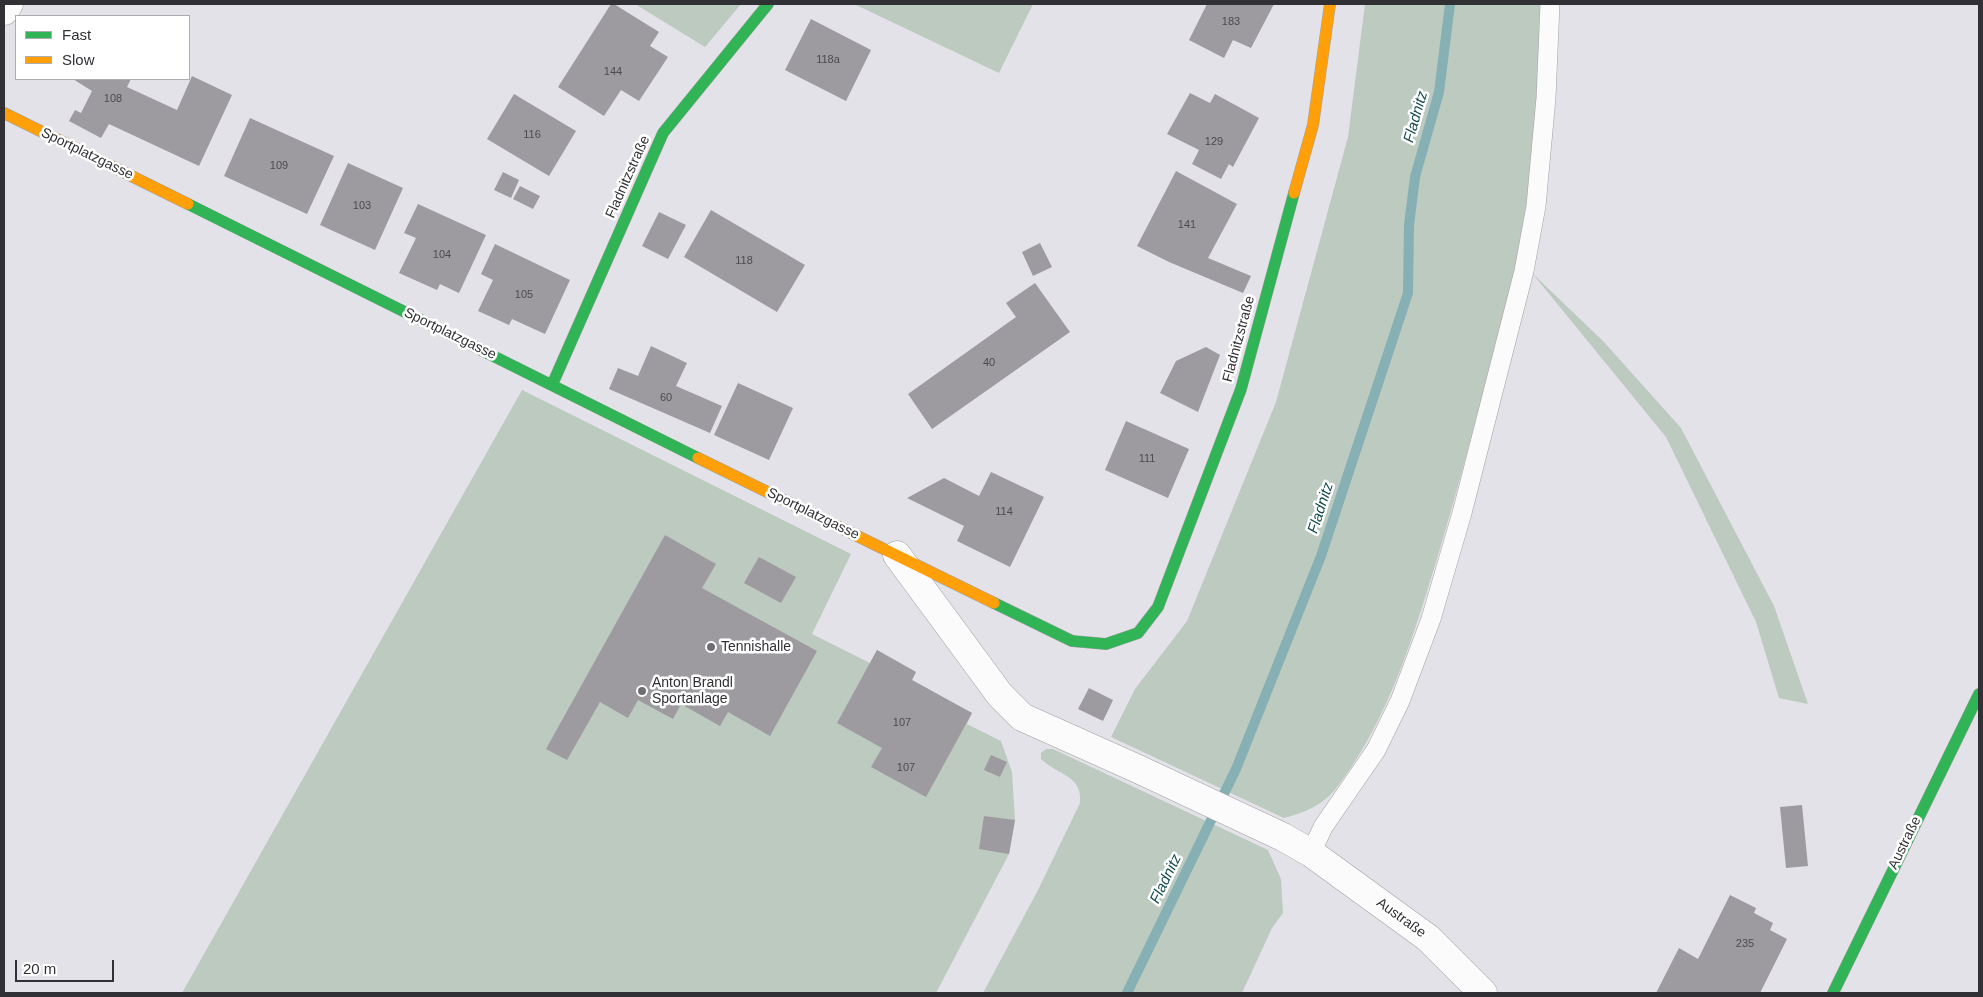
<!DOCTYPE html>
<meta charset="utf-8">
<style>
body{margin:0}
#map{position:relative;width:1983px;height:997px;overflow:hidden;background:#e3e2e8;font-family:Arial,sans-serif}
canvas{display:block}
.frame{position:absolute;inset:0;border:5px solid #313034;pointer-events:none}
.legend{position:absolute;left:15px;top:15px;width:175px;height:65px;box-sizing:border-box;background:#fff;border:1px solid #adacae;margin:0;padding:6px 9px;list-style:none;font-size:15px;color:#313034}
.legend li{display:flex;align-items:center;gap:10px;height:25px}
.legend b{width:25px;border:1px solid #adacae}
.scale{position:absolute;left:15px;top:960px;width:99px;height:22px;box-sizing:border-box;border:2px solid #313034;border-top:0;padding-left:6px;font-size:15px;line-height:18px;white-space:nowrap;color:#313034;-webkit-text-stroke:4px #fff;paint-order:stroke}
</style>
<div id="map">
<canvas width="1983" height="997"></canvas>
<div class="frame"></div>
<ul class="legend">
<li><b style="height:6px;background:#30b455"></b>Fast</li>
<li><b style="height:6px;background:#ff9f0a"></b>Slow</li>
</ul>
<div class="scale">20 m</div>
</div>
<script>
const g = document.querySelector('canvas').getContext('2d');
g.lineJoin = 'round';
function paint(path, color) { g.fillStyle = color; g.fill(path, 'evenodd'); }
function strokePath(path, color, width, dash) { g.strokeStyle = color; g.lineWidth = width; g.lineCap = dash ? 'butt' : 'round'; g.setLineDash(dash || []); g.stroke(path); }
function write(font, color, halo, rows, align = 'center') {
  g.font = font + ' Arial,sans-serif'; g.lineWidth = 5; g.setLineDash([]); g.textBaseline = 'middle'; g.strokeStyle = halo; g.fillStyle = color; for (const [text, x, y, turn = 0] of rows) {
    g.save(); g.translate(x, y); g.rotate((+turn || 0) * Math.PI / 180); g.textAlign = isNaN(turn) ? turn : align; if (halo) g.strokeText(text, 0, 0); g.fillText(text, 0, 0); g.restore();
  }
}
paint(new Path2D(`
 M635 4H741L705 47Z
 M854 4H1033L999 73Z
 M1365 4 1540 5C1539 71 1536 137 1527 203 1518 268 1498 332 1482 396 1465 461 1448 524 1428 588 1406 659 1381 731 1334 791 1321 806 1303 813 1284 818L1111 737 1135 689 1187 621 1276 402 1348 137Z
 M1532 273 1604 342 1681 428 1774 606 1808 704 1779 698 1756 622 1666 437Z
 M522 390 851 554 812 634 870 663 877 650 916 672 912 680 972 713 967 724 1001 741 1012 772 1015 820 1009 854 936 993H182Z
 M1046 749H1053L1268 850 1281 879 1283 913 1272 928 1242 993H983L1038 890 1080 803C1083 775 1057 775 1041 759V753Z`), '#bccac0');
strokePath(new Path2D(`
 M1127 993 1236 769 1321 556 1408 293 1409 225 1415 177 1439 92 1450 4`), '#86b0b3', 10);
paint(new Path2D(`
 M611 4H614L659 32 650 46 668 57 639 101 621 90 604 116 558 87Z
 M1207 4H1274L1251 48 1233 40 1224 58 1189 40Z
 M811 19 871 50 846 101 785 70Z
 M192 76 232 95 199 166 109 124 101 138 69 121 75 110 81 113 92 91 73 79H131L127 87 177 110Z
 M1190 93 1210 103 1215 94 1259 118 1233 167 1229 164 1221 179 1192 164 1199 150 1167 134Z
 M514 94 576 131 549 176 487 139Z
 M250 118 334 156 307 214 224 176Z
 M348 163 403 188 375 250 320 225Z
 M1176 171 1237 204 1208 258 1251 276 1243 293 1169 262 1137 246Z
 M503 172 519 180 511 198 494 190Z
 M520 186 540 196 533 209 513 199Z
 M418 204 486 235 459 293 440 284 437 290 399 273 416 238 404 233Z
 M711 210 805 265 777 312 684 257Z
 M659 212 686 225 668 259 642 246Z
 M1040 243 1052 267 1033 276 1022 252Z
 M495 244 570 280 545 334 512 319 509 325 478 311 493 280 481 274Z
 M1035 283 1070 332 932 429 908 394 1016 317 1006 303Z
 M651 346 687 363 676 386 722 406 710 433 609 389 618 368 638 376Z
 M1206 347 1220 355 1198 412 1160 393 1176 361Z
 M738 383 793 408 769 460 714 435Z
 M1126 421 1189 449 1168 498 1105 470Z
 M991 472 1044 497 1010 567 957 541 964 526 907 498 944 478 979 496Z
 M665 535 716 564 702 588 817 651 770 736 728 712 720 726 681 704 673 719 638 700 628 718 600 702 567 760 546 749Z
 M759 557 796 577 781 603 744 583Z
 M877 650 916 672 912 680 972 713 926 797 871 767 882 748 837 723Z
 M1089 688 1113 700 1103 721 1078 709Z
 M991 755 1007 762 1000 777 984 770Z
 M1802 805 1808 866 1786 868 1780 807Z
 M984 816 1015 820 1009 854 979 849Z
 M1730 895 1756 908 1754 913 1773 923 1770 930 1787 939 1760 993H1656L1679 948 1698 959Z`), '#9d9b9f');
const lane = new Path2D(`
 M1311 853 1323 827 1376 750 1400 701 1431 619 1462 513 1524 271 1536 206 1546 98 1550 4`);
const street = new Path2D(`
 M4 11 9 4
 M897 555 1000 695 1022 717 1138 769 1283 837 1311 853 1428 938 1483 993`);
const fast = new Path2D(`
 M188 204 698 458
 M552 385 663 133 768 4
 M994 603 1072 641 1106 644 1138 633 1158 607 1241 389 1294 193
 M1833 993 1979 694`);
const slow = new Path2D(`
 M4 113 188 204
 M1294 193 1313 125 1330 4
 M698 458 994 603`);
strokePath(lane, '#a0a0a4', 20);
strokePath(street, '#a0a0a4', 29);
strokePath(fast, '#a0a0a4', 12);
strokePath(slow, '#a0a0a4', 12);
strokePath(lane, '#fbfbfc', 19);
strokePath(street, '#fbfbfc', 28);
strokePath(fast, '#30b455', 11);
strokePath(slow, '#ff9f0a', 11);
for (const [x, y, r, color] of [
 [711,647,5,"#6f6e73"],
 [642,691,5,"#6f6e73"]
]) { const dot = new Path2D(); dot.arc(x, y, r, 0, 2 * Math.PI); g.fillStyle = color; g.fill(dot); strokePath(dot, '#fff', 2); }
write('11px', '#4c4b4f', null, [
 ["183",1231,22],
 ["118a",828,60],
 ["144",613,72],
 ["108",113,99],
 ["116",532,135],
 ["129",1214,142],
 ["109",279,166],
 ["103",362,206],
 ["141",1187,225],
 ["104",442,255],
 ["118",744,261],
 ["105",524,295],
 ["40",989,363],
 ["60",666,398],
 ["111",1147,459],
 ["114",1004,512],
 ["107",902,723],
 ["107",906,768],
 ["235",1745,944]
]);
write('14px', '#313034', '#fff', [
 ["Sportplatzgasse",87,154,26],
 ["Fladnitzstraße",628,177,-66],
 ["Sportplatzgasse",450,334,26],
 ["Fladnitzstraße",1239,339,-75],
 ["Sportplatzgasse",813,514,26],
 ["Austraße",1905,843,-64],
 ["Austraße",1401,918,36]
]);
write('14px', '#313034', '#fff', [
 ["Tennishalle",721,647],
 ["Anton Brandl",652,683],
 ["Sportanlage",652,699]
], 'left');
write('italic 15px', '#144c4d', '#fff', [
 ["Fladnitz",1416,117,-74],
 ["Fladnitz",1321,508,-72],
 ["Fladnitz",1166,879,-64]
]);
</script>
